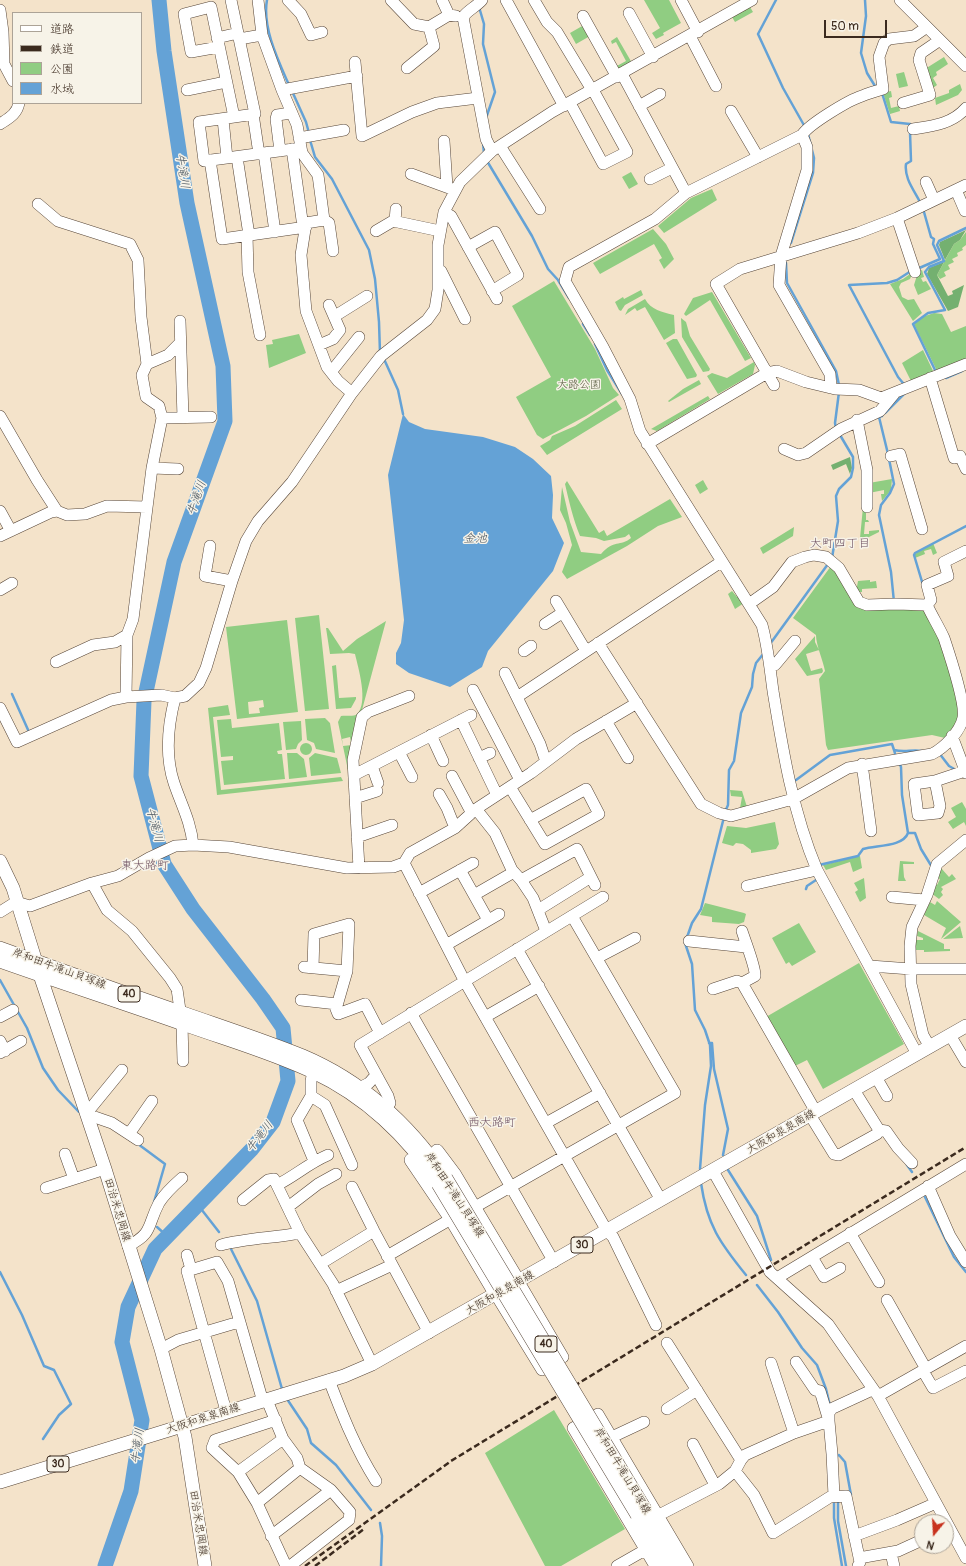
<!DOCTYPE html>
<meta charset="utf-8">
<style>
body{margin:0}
#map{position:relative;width:966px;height:1566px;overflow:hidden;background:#f4e3ca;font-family:Pangolin,"Klee One",sans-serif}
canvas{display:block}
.legend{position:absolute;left:12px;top:12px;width:130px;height:92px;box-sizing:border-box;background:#f7f3e8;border:1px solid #aca397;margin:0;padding:5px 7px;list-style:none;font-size:12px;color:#3b2a1e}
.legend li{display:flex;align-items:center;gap:8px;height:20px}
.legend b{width:20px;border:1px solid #aca397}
.north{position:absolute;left:914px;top:1514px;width:40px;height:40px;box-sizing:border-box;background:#f7f3e8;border:1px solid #aca397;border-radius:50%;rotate:198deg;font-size:11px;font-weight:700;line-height:16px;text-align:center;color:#3b2a1e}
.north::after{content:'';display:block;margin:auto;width:14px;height:18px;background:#c8321e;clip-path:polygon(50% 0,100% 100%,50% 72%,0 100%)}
.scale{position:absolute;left:824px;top:20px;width:63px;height:18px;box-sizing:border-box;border:2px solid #3b2a1e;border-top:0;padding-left:5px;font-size:12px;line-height:14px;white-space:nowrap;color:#3b2a1e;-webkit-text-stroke:3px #f7f3e8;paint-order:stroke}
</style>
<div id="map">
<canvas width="966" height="1566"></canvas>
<ul class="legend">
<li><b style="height:5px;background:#fff"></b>道路</li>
<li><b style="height:5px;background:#3b2a1e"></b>鉄道</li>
<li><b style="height:11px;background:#90cd82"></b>公園</li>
<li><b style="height:11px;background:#64a2d6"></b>水域</li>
</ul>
<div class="north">N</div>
<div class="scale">50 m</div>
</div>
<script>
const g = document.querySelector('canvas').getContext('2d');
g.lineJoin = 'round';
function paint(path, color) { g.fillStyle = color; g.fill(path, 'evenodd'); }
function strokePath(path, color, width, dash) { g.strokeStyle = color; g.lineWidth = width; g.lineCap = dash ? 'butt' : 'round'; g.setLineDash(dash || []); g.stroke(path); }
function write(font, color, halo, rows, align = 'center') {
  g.font = font + ' Pangolin,"Klee One",sans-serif'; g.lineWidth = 3; g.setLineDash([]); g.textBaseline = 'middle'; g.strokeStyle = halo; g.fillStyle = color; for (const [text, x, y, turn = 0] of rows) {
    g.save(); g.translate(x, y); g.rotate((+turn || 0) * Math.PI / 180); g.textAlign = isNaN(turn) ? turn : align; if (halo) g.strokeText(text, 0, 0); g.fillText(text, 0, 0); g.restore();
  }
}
paint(new Path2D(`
 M644 0H669L681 23 663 33 664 35 656 39 652 33 660 28Z
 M750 7 753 12 735 22 732 17Z
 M584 25 590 36 576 44 570 33Z
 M617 37 632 63 619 70 615 67 626 61 616 42 612 44 611 41Z
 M944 57 948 64 936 72 937 75 933 78 937 85 933 88 925 69Z
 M904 72 908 86 899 88 896 74Z
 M960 84 962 90 958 95 936 105 935 98 949 93V90Z
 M891 91 892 97 889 98 891 108 899 106 900 111 890 114 883 93Z
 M631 172 638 184 629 189 622 177Z
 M712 189 717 200 664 233 658 226 691 198Z
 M653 229 666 244 674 259 664 269 659 260 662 258 654 244 600 274 593 263Z
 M966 232V245L962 248 963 250 957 253 958 256 952 259 954 262 948 265 950 269 944 272 946 276 940 279 937 275 954 244 960 240Z
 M922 270 924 277 921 278 923 282 926 281 931 289 918 295 914 285 918 272Z
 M913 272 910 279 901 283 899 287 902 297 908 300 914 299 922 313 913 321 890 284 903 279Z
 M554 281 595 349 613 388 619 395 586 416 543 439 537 435 516 397 551 377 512 306Z
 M641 290 643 295 625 305 621 311 619 310 615 302 623 297 624 299Z
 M712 292 751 358 745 361 710 300 686 316 684 314 693 298Z
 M645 299C651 310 662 312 674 315L675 333 664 340 645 307 637 311 635 308 625 315 628 309Z
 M934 313 942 314 951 332 966 326V359L937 371 914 324 922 317Z
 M681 318 686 322 690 336 710 369 709 371 703 372 682 337Z
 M299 334 306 353 269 368 266 345 273 344 272 340Z
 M673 339H677L697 375 696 377 687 379 666 343Z
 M923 350 934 373 911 381 902 363Z
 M754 362 755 365 753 374 718 394 707 376 712 373 727 378Z
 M699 380 701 384 669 402 668 401 683 389Z
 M708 396 710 399 657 431 651 429Z
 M616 400 622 409 547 455 540 446 550 440 552 436 575 426Z
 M892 479 891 490 882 501 881 494H884V490L869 493V483Z
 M703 480 708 489 700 494 695 485Z
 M567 481 599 533 604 530 607 536 670 499 682 517 658 526 627 546 567 579 562 572 572 545 566 523 560 510 562 487 570 522 581 552 601 554C614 539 620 547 631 538L629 534 625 537 604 541 596 538 580 536C573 519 569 501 565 484Z
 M863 507H866V520H868L869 522H865L864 534H869V531L879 530V532L863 540 860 538Z
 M794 527 793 536 763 554 760 548Z
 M933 543 937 553 933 555 931 549 924 551 925 554 915 558V554Z
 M831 566 843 578 851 599 856 606 924 611 941 640 957 697 958 720 945 738 932 735 828 750 826 745 819 679 825 671C823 660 816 645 816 635L793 618Z
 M870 580V582L876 581 877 588 862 589V592H856L858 581Z
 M732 591 737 597 740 596 744 603 735 609 728 594Z
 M319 615 329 709 305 711 295 618Z
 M287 620 298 712 237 719 226 627ZM263 700 264 707 259 708 260 713 249 714 248 702Z
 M386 621 362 710 351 743 350 737 342 739 343 746 352 745 350 780 338 722 341 716C346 715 354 717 357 714 369 703 358 667 355 654L349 653 330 654 326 628H328L343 651 357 639Z
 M815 636V642L819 650 806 654 811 671 822 668 823 671 822 673 807 676 795 659Z
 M336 665 339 698 356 697V699L351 708 336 709 332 666Z
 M228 705 230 715 213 717 221 790 341 777 343 781 217 795 208 708Z
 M325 718 330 723 335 753 316 749 314 743 307 740 305 719Z
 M231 719 232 728 279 723 282 750 277 751 278 754H282L285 779 224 785 221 761 233 760V756L221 757 217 720Z
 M301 721 302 740 298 744 296 749 286 750 283 722Z
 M300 749a6 6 0 1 1 12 0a6 6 0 1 1-12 0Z
 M287 753H297L304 759 307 777 289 779Z
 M315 753 337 758 341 773 311 776 309 758Z
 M730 790 742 791 747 807 740 808 742 797 731 796Z
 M962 802 966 809V826L964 822 953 829 948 822 956 817 951 808Z
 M775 822 779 844 776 849 751 853V850L743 844 736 843 733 846 722 843 727 826 746 828Z
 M860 856 862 868 853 872 850 862 826 870 823 865Z
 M900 861 914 862V864H903L904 877 906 881H898Z
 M941 868 949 877 952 874 956 879 941 887 943 889 941 892 943 895 939 899 931 893 933 885H937L940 879 936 877Z
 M864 878 866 898 860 902 855 892 858 890 854 883Z
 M937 901 961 922 941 939 946 928 924 915 930 902 935 905Z
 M705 903 744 913 746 914 744 922 739 924 712 922V917L700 915Z
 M799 923 816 952 792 966 789 962 786 964 772 938Z
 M960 926 963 938 943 939Z
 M918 931 944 944V949H950V951L924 952V950H913V940H923V938L917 936Z
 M859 963 904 1044 823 1089 807 1060 795 1066 766 1017Z
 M554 1410 625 1529 561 1566H545L485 1453Z`), '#90cd82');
paint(new Path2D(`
 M966 230 960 240 954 244 945 260 939 245 940 242Z
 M944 262 937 275 948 296 953 294 952 291 964 285 958 307 948 311 927 274 929 268Z
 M850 457 852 468 850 474 846 464 833 470 831 465Z`), '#74b070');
paint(new Path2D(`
 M403 414 409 422 425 429 483 437 515 447 533 459 551 476 553 495 552 518 564 543 553 571 488 651 482 667 450 687 409 673 396 664V653L401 643 404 620 388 475Z`), '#64a2d6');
strokePath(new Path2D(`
 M267 0C262 27 278 60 289 85
 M776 0 758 34 783 88 805 127
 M865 0 866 16 861 53 867 73 875 86
 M479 7 484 24 483 44 495 92 486 118
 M292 91 306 122 309 133
 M882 93 891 122 910 124V127
 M910 132 911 161 906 164C904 178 914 190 920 202
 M310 140 315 157 332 179 369 250 375 279 379 322 380 353
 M483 142 484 154
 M487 161 532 236 548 269 558 280 569 298
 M791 243 813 173 814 158 808 134
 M786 263 787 283 836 371 839 385
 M917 269 940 259 933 244 934 239 931 237 924 212
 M583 324 590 335
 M595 344 607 370 622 394
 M384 359 398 390 403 414
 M936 372 913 324 928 313 945 310 925 272 929 267 944 261 937 245 939 241 966 228
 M946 378 962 371
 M903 383 898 377 849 285 887 283 897 280 911 271
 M885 413 906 392
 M882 416 879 417 888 454
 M836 428 835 423 839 392
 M889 459 894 484 890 493 881 505 879 515 891 572 894 602
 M832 558 838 521 836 496 839 489 851 477 853 468V457L840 435
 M923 585 914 555 915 553 966 526
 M770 644 828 564
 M12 694 29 732
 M939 753 949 766 956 770
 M896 757 894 750C906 753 911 749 922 751
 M796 780 830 755 892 744 894 750
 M725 812 728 805 729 770 734 761 741 713 752 687 753 674 756 663 764 653
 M908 833H915L921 849 932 867
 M819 865 858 856 863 849C876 845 903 847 908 833L902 795 901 767 899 762
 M806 889 807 886 816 880
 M0 980 27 1028 43 1068 58 1090 79 1112
 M709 1043H712L714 1069 728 1129 723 1155
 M138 1144 165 1164 154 1202
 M907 1165 912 1172
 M700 1169 705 1105 711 1066 710 1045 705 1030 695 1010 692 964 685 943 692 923 701 909 724 817
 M728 1170 757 1216 771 1260
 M701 1183C707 1225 720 1243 746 1275
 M925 1197 954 1257 966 1272
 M198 1205 219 1232
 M157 1227 167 1236
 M230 1247 257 1301 282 1389
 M0 1272 22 1315 44 1366 54 1370 71 1404 59 1415 43 1439
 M757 1285 778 1312 802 1348 817 1365 826 1389 830 1406
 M287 1399 307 1429 311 1443 336 1465 371 1510
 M836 1456 839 1455 845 1462 851 1495
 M834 1499V1518L842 1566
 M838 1499V1521L846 1566
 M380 1523 382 1536 381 1566`), '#64a2d6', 2.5);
strokePath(new Path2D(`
 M105 1566 131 1491 142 1420 122 1342 128 1307 155 1249 252 1149 273 1122 288 1081 283 1028 263 999 193 909 164 864 141 776 144 701 174 562 225 421 223 366 187 203 164 51 159 0`), '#64a2d6', 15);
const minor = new Path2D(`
 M231 0 255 114 199 122 204 161 301 148
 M258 0 262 35 282 90 297 125 302 153 318 175 324 220
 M288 0 301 14 311 35 322 32
 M391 0 414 24 429 27 449 15
 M442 0 449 15 456 16
 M482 0C476 7 468 10 463 17L486 139 492 151
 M506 0 564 106
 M534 0 547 22 557 32 592 90
 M681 0 698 32
 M900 0 966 66
 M0 10 3 32 4 64 13 81
 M629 13 653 57
 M583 16 617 77
 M690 36 716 86
 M217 38 238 33
 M239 39 262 35
 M219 47 191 52 184 14 211 7 234 117
 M355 62 362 136 412 112 437 103 478 98
 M407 68 434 46 429 27
 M622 74 686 193
 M187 90 226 82
 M282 90 357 76
 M570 103 603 164 627 152 593 90
 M903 103 930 95 919 60 921 53 940 40
 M639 106 660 94
 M731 111 758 157
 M253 114 259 154
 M223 119 227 158
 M0 124C9 118 17 114 19 103
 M913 129C933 126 952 124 966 108
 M802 135C809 124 849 100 862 96 869 93 876 91 883 89L879 57 884 43 889 39 914 36 927 27
 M299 138 344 130
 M444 141 447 187
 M500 146 540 209
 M292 149 302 220 306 223 324 220 329 223 333 251
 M280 151 276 119 277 115 292 113
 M264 153 275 232
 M237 157 249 235
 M210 160 222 239 306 227
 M411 174 452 189
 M650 179 672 168
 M926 182 934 200
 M956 190 965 211
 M38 204 58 221 130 244 138 260 141 317 147 364 142 375 146 397 159 406 162 418 152 468 133 619 127 635 115 642 93 645 56 662
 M444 212 451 216 497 299
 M897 218 915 272
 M395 221 396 209
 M306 223 301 255 306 311 327 367 338 381 352 393
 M376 231 393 221 440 231
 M247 235 248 272 260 335
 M468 247 495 232 518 275 492 291
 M438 270 441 271 465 319
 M335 316 367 296
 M180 321 183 418
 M319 345 333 339 340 330 329 305
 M147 364 168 355 180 343
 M331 372 359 337
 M930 378 954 458 960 456 966 469
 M774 385 716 284 740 269 858 233 897 218 966 185
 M831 388 830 374 779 285 781 256 807 170V147L802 135 686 193 655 219 569 267 565 281 603 347 630 399 640 431 762 625C768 647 770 669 773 691 783 752 793 813 817 870L917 1054
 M0 416 37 480 57 511 67 515 85 514 107 506 147 507
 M162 418 211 417
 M857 420 867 470V507
 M647 444 767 373 777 371 806 382 835 389 859 390 881 398 966 364
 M784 449 798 455 806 453 841 429 880 411 894 394
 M891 456 900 454 922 529
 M152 468 178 469
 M0 511 11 531
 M0 536 51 512 57 511
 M210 546 205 576 232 581
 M0 590 12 583
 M556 601 586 651
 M749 604 773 587 792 562 805 557 814 555 826 557 839 568 859 602 867 605 896 604 927 605
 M927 605 931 600 927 585 948 576 944 562 966 551
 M545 624 562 613
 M598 643 701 804 719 813 731 816 793 799 848 768 932 754C944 748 960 732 963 718 966 704 949 653 944 638 939 627 932 616 927 605
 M524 651 531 646
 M770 665H775L795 641
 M505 673 540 744 544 756 548 760
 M473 690 520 780
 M126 697 127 635
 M517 697 721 562
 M175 698C168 725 165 756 174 783 181 804 191 822 193 845
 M0 708 17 742 111 700 126 697 161 695 175 698 185 696 199 683 206 668 232 581 246 541 258 521 292 482 352 393 381 356 427 320 435 309 438 290V245L444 212 460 182 492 151 552 112 752 0
 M461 720 497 795
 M606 721 628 758
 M431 735 443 761
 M952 736 966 773
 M399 752 412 777
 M479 758 490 753
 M862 764 871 831
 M372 766 378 783
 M354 775 471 715
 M452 776 469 808 473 812
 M935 781 940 806 938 813 918 815 914 784 935 781 965 771
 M510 787 545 844 599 814 586 789 530 820
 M439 794 447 808 455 828
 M355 798 377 791
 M476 809 495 833 512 870 521 880 533 898 546 931
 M357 837 392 825
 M404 863 464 980 607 1231 613 1237 656 1325
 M359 868 353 760 362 717 368 712 409 696
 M460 870 488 920
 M521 880 577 849 595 885
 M92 883 118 876 149 858 175 846 193 845 229 847 347 868 393 867 404 863 410 853 455 828 476 809 531 773 576 739 637 703
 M747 886 817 870
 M419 893 473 863
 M474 895 514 872
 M892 897 924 900
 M538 910 591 877
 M0 912 16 902 30 906 92 883 107 910 132 931 170 978 177 989 182 1024 183 1061
 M742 931C745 941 756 968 755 976L742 983
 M689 941 746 947
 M446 945 499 914
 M517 949 661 1200
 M597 958 635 938
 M870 966 911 969H966
 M304 967 347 971
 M313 968 314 934 349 924 347 971 336 1009 338 1014 365 1004 380 1033
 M713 989 737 981 742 983 816 1112
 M301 1000 337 1004
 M411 1013 554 1262
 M0 1017 13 1010
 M485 1017 539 986
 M950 1035 966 1062
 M0 1041 5 1051
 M930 1047 923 1035 911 984 910 946 912 927 927 895 937 864 966 840
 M0 1053 21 1041
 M122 1070 86 1114 112 1123 138 1140
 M313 1072 311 1081V1096L297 1120 314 1161
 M876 1077 887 1096
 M359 1088 369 1083 376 1075
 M854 1090 879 1130
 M311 1096 325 1105 352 1165
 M390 1103 388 1096 360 1045 603 897
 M810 1115 834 1154 839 1155 877 1134 879 1130
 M546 1123 600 1093
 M879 1130 886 1131 898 1148 912 1163
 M129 1134 152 1101
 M65 1154 74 1179
 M713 1171 770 1272 828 1324 878 1396 966 1558
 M277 1185C295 1176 309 1163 328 1155
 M928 1186 950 1236 966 1262
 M352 1187 374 1231 429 1333
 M46 1188 105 1169
 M243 1200 268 1180 274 1179 300 1233 333 1284 372 1364
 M288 1207 318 1184 336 1174
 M475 1207 675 1093 572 916
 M850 1233 879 1282
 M221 1245C247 1238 274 1238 300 1233
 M128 1246C154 1233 147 1225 159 1203 165 1193 174 1185 182 1178
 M187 1255 191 1269
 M387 1256 451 1219
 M812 1257 824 1277 840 1268
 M320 1264 374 1231
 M777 1278 966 1164
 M336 1291 392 1265
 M496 1295 542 1370 563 1357 519 1282
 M887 1300 926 1369
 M667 1343 741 1460 735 1471 754 1495 773 1533 830 1497 846 1496 860 1562 858 1566
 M161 1349 178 1340 239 1322
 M796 1362 815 1390 820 1391 829 1421 832 1454 834 1496
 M771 1363 794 1433
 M923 1371 933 1388 966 1371
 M329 1380C342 1414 356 1450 376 1481
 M878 1396 966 1346
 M667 1409 697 1390
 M226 1411 187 1271 217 1262 228 1281 261 1395 269 1405 283 1439 297 1458 300 1468 331 1490 350 1512 349 1520 290 1566H286L257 1503 238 1472 212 1448 215 1440 276 1420
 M612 1437 644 1422
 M693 1444 715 1485
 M741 1460 745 1455 794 1433 829 1421V1412L833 1408 872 1390
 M238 1472 283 1439
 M257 1503 300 1468
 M659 1515 719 1484 735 1471
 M271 1536 331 1490
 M854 1536 897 1520 936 1503
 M891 1553 894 1566
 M859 1558 898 1551 922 1540
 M617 1566 645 1550
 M655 1566 573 1428 598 1414 688 1566`);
const major = new Path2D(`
 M0 861 13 888 40 975 105 1169 161 1349 185 1437 205 1566
 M0 948C61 970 122 992 183 1013 223 1027 263 1040 303 1056 362 1081 410 1125 446 1178
 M0 961C62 983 124 1003 186 1025 228 1040 273 1053 313 1072 364 1096 408 1136 438 1184
 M437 1151 455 1175 519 1282
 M411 1160 451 1219 496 1295
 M0 1482 344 1376 372 1364 966 1026
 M645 1509 680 1566
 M637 1515 667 1566`);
strokePath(minor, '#574638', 12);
strokePath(major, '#574638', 14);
strokePath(minor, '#fff', 11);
strokePath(major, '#fff', 13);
strokePath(new Path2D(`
 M305 1566 451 1461 966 1147
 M315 1566 364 1529`), '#3b2a1e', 2.5, [6, 3]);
const majorBridge = new Path2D(`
 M446 1178 645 1509
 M438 1184 637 1515`);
strokePath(majorBridge, '#574638', 14, []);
strokePath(majorBridge, '#fff', 13);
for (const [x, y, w] of [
 [129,994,22],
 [582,1245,22],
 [546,1344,22],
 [58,1464,22]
]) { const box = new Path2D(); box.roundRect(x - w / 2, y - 8, w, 16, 3); g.fillStyle = '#f7f3e8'; g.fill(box); strokePath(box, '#3b2a1e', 1); }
write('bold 10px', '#3b2a1e', null, [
 ["40",129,994],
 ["30",582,1245],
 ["40",546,1344],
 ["30",58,1464]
]);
write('11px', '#505337', '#f7f3e8', [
 ["大路公園",579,385]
]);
write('11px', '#3b2a1e', '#f7f3e8', [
 ["岸和田牛滝山貝塚線",59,969,20],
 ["大阪和泉泉南線",781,1132,-30],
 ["岸和田牛滝山貝塚線",454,1195,57],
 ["田治米忠岡線",117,1210,73],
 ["大阪和泉泉南線",500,1293,-30],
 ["大阪和泉泉南線",203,1419,-18],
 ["岸和田牛滝山貝塚線",622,1471,59],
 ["田治米忠岡線",198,1523,81]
]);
write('italic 12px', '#49545e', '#f7f3e8', [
 ["牛滝川",182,171,81],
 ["牛滝川",197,498,-70],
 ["金池",475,539],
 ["牛滝川",154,825,75],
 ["牛滝川",260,1137,-52],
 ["牛滝川",138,1446,-82]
]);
write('12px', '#705363', '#f7f3e8', [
 ["大町四丁目",840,544],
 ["東大路町",145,866],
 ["西大路町",492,1123]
]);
</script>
